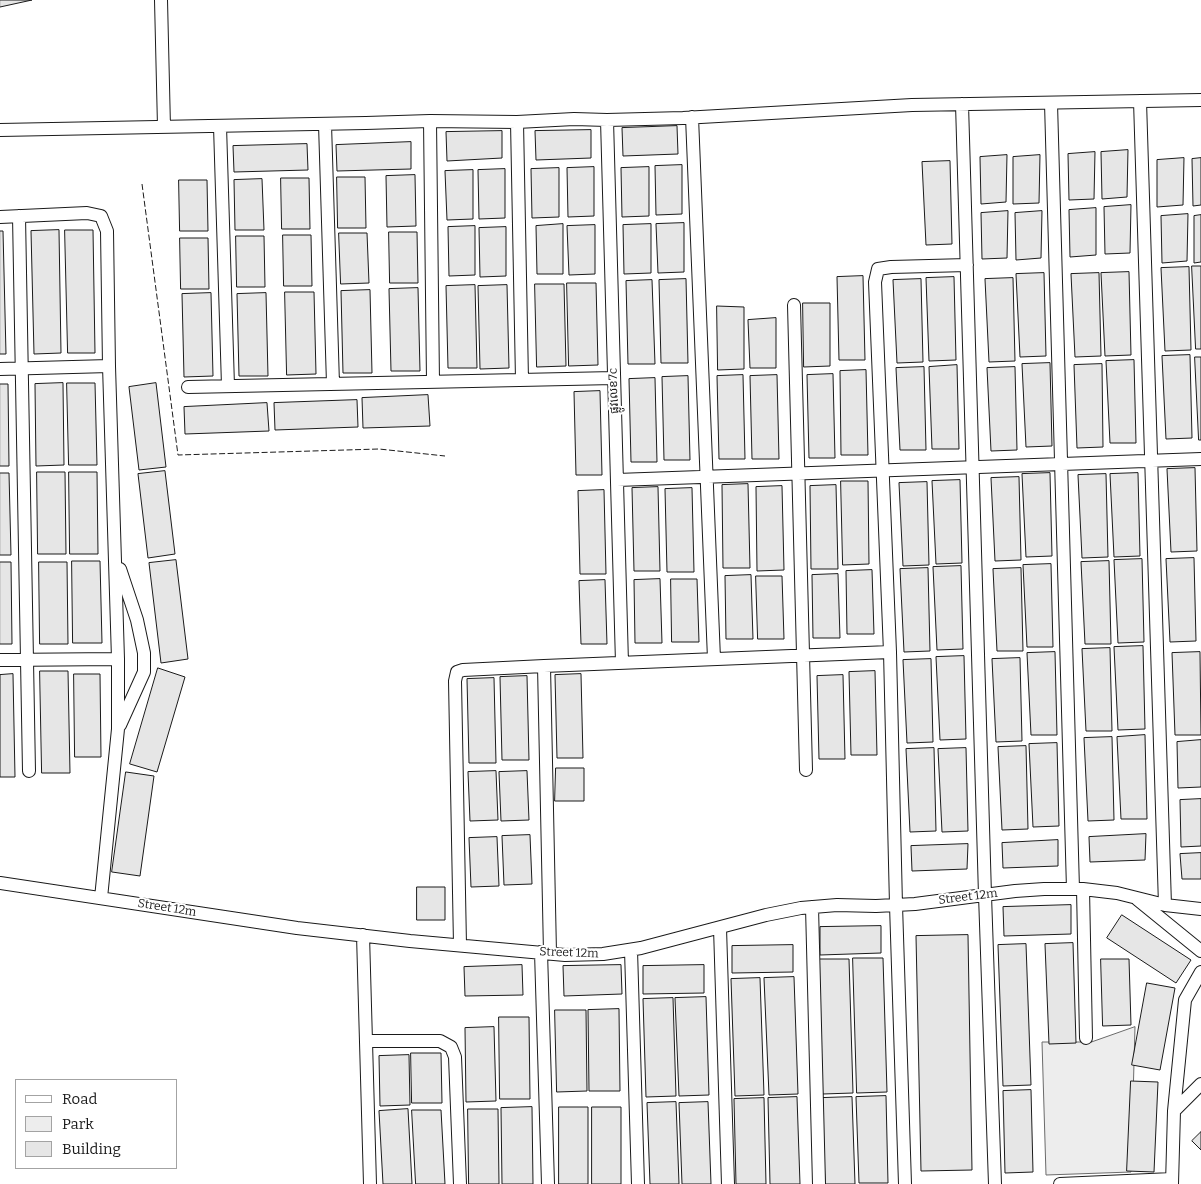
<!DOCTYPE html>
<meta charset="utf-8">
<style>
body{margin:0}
#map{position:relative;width:1201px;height:1184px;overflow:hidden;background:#fff;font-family:Bitter,serif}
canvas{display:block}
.legend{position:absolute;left:15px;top:1079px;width:162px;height:90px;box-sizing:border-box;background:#fff;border:1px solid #a3a3a3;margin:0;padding:6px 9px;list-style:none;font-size:15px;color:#1a1a1a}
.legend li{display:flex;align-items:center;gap:10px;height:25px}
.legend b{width:25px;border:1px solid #a3a3a3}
</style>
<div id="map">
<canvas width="1201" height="1184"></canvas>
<ul class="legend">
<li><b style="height:6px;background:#fff"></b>Road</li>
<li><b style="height:14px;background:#ededed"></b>Park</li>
<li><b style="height:14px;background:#e6e6e6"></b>Building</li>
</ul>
</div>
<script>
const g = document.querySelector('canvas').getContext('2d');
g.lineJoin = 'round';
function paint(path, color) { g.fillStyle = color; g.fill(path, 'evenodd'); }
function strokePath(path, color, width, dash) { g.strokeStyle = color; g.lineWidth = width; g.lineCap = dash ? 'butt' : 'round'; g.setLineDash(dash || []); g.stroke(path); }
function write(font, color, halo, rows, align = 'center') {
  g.font = font + ' Bitter,"Noto Sans Khmer",serif'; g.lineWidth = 4; g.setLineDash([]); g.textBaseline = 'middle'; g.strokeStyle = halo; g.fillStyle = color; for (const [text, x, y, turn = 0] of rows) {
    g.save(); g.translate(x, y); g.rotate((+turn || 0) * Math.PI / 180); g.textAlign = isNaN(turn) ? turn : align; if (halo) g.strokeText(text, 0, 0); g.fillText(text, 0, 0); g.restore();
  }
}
const green = new Path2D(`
 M1135 1027 1131 1172 1046 1175 1042 1042H1091Z`);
paint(green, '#ededed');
strokePath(green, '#6a6a6a', 1);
const building = new Path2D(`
 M0 0H32L0 7Z
 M677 126 678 154 623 156 622 128Z
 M591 130V158L536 160 535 131Z
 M502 131V158L447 161 446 132Z
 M411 142V169L337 171 336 145Z
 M307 144 308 170 234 172 233 146Z
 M1128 150 1127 197 1102 199 1101 152Z
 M1095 152 1094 199 1069 200 1068 154Z
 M1007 155 1006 202 981 204 980 157Z
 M1040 155 1039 203 1013 204V157Z
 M1184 158 1183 205 1157 207V160Z
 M1201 158V205L1193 206 1192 159Z
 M950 161 952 244 926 245 922 162Z
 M682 165V214L656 215 655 166Z
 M594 167V216L568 217 567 168Z
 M649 167V216L622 217 621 168Z
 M559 168V217L532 218 531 169Z
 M505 169V218L479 219 478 170Z
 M473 170V219L447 220 445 171Z
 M415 175 416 226 387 227 386 176Z
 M337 177H365L366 228H338Z
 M281 178H309L310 229H282Z
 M262 179 264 230H235L234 180Z
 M179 180H207L208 231H180Z
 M1131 205 1130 253 1105 254 1104 207Z
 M1096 208V255L1070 257 1069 210Z
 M1008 211 1007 258 982 259 981 213Z
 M1042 211 1041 258 1016 260 1015 213Z
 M1188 214 1187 261 1162 263 1161 216Z
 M1201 215V262L1194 263V216Z
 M684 223V272L658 273 656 224Z
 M563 224V274H537L536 226Z
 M651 224V273L624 274 623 225Z
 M595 225V274L569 275 567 226Z
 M475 226V275L449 276 448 227Z
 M506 227V276L480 277 479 228Z
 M59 230 61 353 34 354 31 231Z
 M65 230H93L95 353H68Z
 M0 231H3L6 354H0Z
 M389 232H417L418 283H390Z
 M339 233H367L369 283 341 284Z
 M283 235H311L312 286H284Z
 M236 236H264L265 287H237Z
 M180 238H208L209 289H181Z
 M1192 266H1201V349H1196Z
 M1189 267 1191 350 1165 351 1161 268Z
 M1129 272 1131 355 1105 356 1101 273Z
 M1044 273 1046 356 1020 357 1016 274Z
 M1099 273 1101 356 1075 357 1071 274Z
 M863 276 865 360H839L837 277Z
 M954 277 956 360 929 361 926 278Z
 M1013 278 1015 361 989 362 985 279Z
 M686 279 688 363H661L659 280Z
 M921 279 923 362 897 363 893 280Z
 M652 280 655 364H628L626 281Z
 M567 283H596L598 365 569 366Z
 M535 284H564L566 366 537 367Z
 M475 285 477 368H448L446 286Z
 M507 285 509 368 480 369 478 286Z
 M418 288 420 371H391L389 289Z
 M370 290 372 373H343L341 291Z
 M285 292H314L316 374 287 375Z
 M211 293 213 376 184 377 182 294Z
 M266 293 268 376H239L237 294Z
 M803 303H830V366L804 367Z
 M717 306 744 307V369L718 370Z
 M776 318V368H750L748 320Z
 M1190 355 1192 438 1166 439 1162 356Z
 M1195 357H1201V440H1199Z
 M1134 360 1136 443H1110L1106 361Z
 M1050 363 1052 446 1026 447 1022 364Z
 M1102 364 1103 447 1077 448 1074 365Z
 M957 365 959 449H932L929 367Z
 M924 367 926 450H900L896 368Z
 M1015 367 1017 450 991 451 987 368Z
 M866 370 868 455H841L840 371Z
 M833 374 835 458H809L807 375Z
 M743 375 745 459H719L717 376Z
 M777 375 779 459H752L750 376Z
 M688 376 690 460H664L662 377Z
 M655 378 657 462H631L629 379Z
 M63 383 64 465 36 466 35 384Z
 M67 383H95L97 465H69Z
 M156 383 166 467 139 470 129 387Z
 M0 384H8L9 466H0Z
 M600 391 602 475H576L574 392Z
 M428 395 430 426 363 428 362 398Z
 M357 400 358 427 275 430 274 403Z
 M267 403 269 431 185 434 184 407Z
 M1195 468 1197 551 1171 552 1167 469Z
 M165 471 175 554 148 558 138 474Z
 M37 472H65L66 554H38Z
 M69 472H97L98 554H70Z
 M0 473H9L11 555H0Z
 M1050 473 1052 556 1026 557 1022 474Z
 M1138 473 1140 556 1114 557 1110 474Z
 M1106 474 1108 557 1082 558 1078 475Z
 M1019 477 1021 560 995 561 991 478Z
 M960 480 962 563 936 564 932 481Z
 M841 481H868L869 564 843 565Z
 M927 482 929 565 903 566 899 483Z
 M748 484 750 568H723L722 485Z
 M836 485 838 569H811L810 486Z
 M782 486 784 570 757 571 756 487Z
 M658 487 660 571H634L632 488Z
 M692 488 694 572H667L665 489Z
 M604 490 606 574H580L578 491Z
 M1194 558 1196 641 1170 642 1166 559Z
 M1142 559 1144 642 1118 643 1114 560Z
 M176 560 188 659 161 663 149 563Z
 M72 561H100L102 643H73Z
 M1109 561 1111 644H1085L1081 562Z
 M0 562H11L12 644H0Z
 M39 562H67L68 644H40Z
 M1051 564 1053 647H1027L1023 565Z
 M961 566 963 649 937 650 933 567Z
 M928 568 930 651 904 652 900 569Z
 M1021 568 1023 651H997L993 569Z
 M872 570 874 634H847L846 571Z
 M838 574 840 638H813L812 575Z
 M751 575 753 639H726L725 576Z
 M756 576H782L784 639H758Z
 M660 579 662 643H635L634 580Z
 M671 579H697L699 642H672Z
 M605 580 607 644H581L579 581Z
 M1143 646 1145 729 1118 730 1114 647Z
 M1110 648 1112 731H1086L1082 649Z
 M1055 652 1057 735H1031L1027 653Z
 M1200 652 1201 735H1175L1172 653Z
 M964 656 966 739 940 740 936 657Z
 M1020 658 1022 741 996 742 992 659Z
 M931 659 933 742 907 743 903 660Z
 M158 668 185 677 157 772 130 764Z
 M40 671H68L70 773H42Z
 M875 671 877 755H851L849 672Z
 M13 674 15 777H0V675Z
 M74 674H100L101 757H75Z
 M581 674 583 758H557L555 675Z
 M843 675 845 759H819L817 676Z
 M527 676 529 760H502L500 677Z
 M494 678 496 763H469L467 679Z
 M1145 735 1147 819H1121L1117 737Z
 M1112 737 1114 820 1088 821 1084 738Z
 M1201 740V787L1178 788 1177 742Z
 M1057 743 1059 826 1033 827 1029 744Z
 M1026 746 1028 829 1002 830 998 747Z
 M934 748 936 831 910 832 906 749Z
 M966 748 968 831 942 832 938 749Z
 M556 768H584V801H555Z
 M496 771 498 820 470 821 468 772Z
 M527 771 529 820 501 821 499 772Z
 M126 772 154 776 140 876 112 872Z
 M1201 799V846L1181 847 1180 800Z
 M1146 834 1145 860 1090 862 1089 837Z
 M530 835 532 884 504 885 502 836Z
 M497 837 499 886 471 887 469 838Z
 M1058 840V866L1003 868 1002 843Z
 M968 844 967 869 912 871 911 846Z
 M1201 853V879H1182L1180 854Z
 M417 887H445V920H417Z
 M1071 905V934L1004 936 1003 907Z
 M1122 915 1191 960 1176 983 1107 938Z
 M881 926V953L820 955V927Z
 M968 935 972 1170 921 1171 916 936Z
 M1073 943 1076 1043 1049 1044 1045 944Z
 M1026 944 1031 1085 1003 1086 998 945Z
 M793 945V972L732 973V946Z
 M853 958H883L887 1092 857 1093Z
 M819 959H849L853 1093 823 1094Z
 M1101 959H1129L1131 1025 1103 1026Z
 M522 965 523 995 465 996 464 967Z
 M621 965 622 994 564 996 563 966Z
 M704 965V993L643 994V966Z
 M794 977 798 1094 769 1095 764 978Z
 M760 978 764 1095 735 1096 731 979Z
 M1147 983 1175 988 1160 1070 1132 1065Z
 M706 997 709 1095 679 1096 675 998Z
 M673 998 676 1096 646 1097 643 999Z
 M619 1009 620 1091H589L588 1010Z
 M555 1010H586L587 1091 557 1092Z
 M499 1017H529L530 1099H500Z
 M494 1027 496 1101 466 1102 465 1028Z
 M411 1053H441L442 1103H412Z
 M409 1055 410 1105 380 1106 379 1056Z
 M1131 1081 1158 1082 1154 1172 1127 1171Z
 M1031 1090 1033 1172 1005 1173 1003 1091Z
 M886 1096 888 1183H859L856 1097Z
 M797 1097 800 1184H770L768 1098Z
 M852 1097 855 1184H825L822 1098Z
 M764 1098 766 1184H736L734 1099Z
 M676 1102 679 1184H650L647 1103Z
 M708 1102 711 1184H682L679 1103Z
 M532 1107 533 1184H502L501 1108Z
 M559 1107H588V1184H559Z
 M592 1107H621V1184H592Z
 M408 1109 412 1184H383L379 1111Z
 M468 1109H498L499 1184H469Z
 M412 1110H441L445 1184H416Z
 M1201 1132V1150L1192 1141Z`);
paint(building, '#e6e6e6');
strokePath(building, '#1a1a1a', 1);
const street = new Path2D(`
 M161 0 164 127
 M1140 101 1165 905
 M1051 103 1073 889
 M962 104 985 895 995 1184
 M692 117 714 659
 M607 120 622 663
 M430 121 433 382
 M517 122 522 380
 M325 124 333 384
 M220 126 228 386
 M0 130 366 123 430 121 517 122 574 119 607 120 683 118 912 105 1201 100
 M19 216 29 771
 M0 217 87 213 101 216 107 231 109 366 118 659V729L101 898
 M794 305 806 770
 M0 369 109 366
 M188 387 614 378
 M617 480 1201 459
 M0 660 118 659
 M120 725 144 672V653L137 620 120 569
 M0 883 297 928 410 941 565 955 603 954 641 948 766 915 801 908 837 905 876 906 915 904 1015 891 1044 889H1083L1117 893 1165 905 1201 909
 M1083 889 1086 1038
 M1137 899 1201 951
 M812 907 819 1184
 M720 928 728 1184
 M363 935 370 1184
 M460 945 455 681 457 672 463 670 544 666
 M631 950 638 1184
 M541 952 548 1184
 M550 953 544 666 890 652
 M366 1041H440L451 1047 455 1057 460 1184
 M1174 1111 1201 1084
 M905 1184 896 905 890 652 875 282 878 269 891 267 967 265
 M1060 1184 1172 1179
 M1172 1184 1174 1111 1185 1000 1201 972`);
strokePath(street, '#1a1a1a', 14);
strokePath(street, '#fff', 12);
strokePath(new Path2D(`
 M142 184 178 455 379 449 445 456`), '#1a1a1a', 1, [6, 2.5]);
write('12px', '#1a1a1a', '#fff', [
 ["ផ្លូវលេខ7c",614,391,-92],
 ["Street 12m",968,897,-7],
 ["Street 12m",167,908,9],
 ["Street 12m",569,953,2]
]);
</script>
